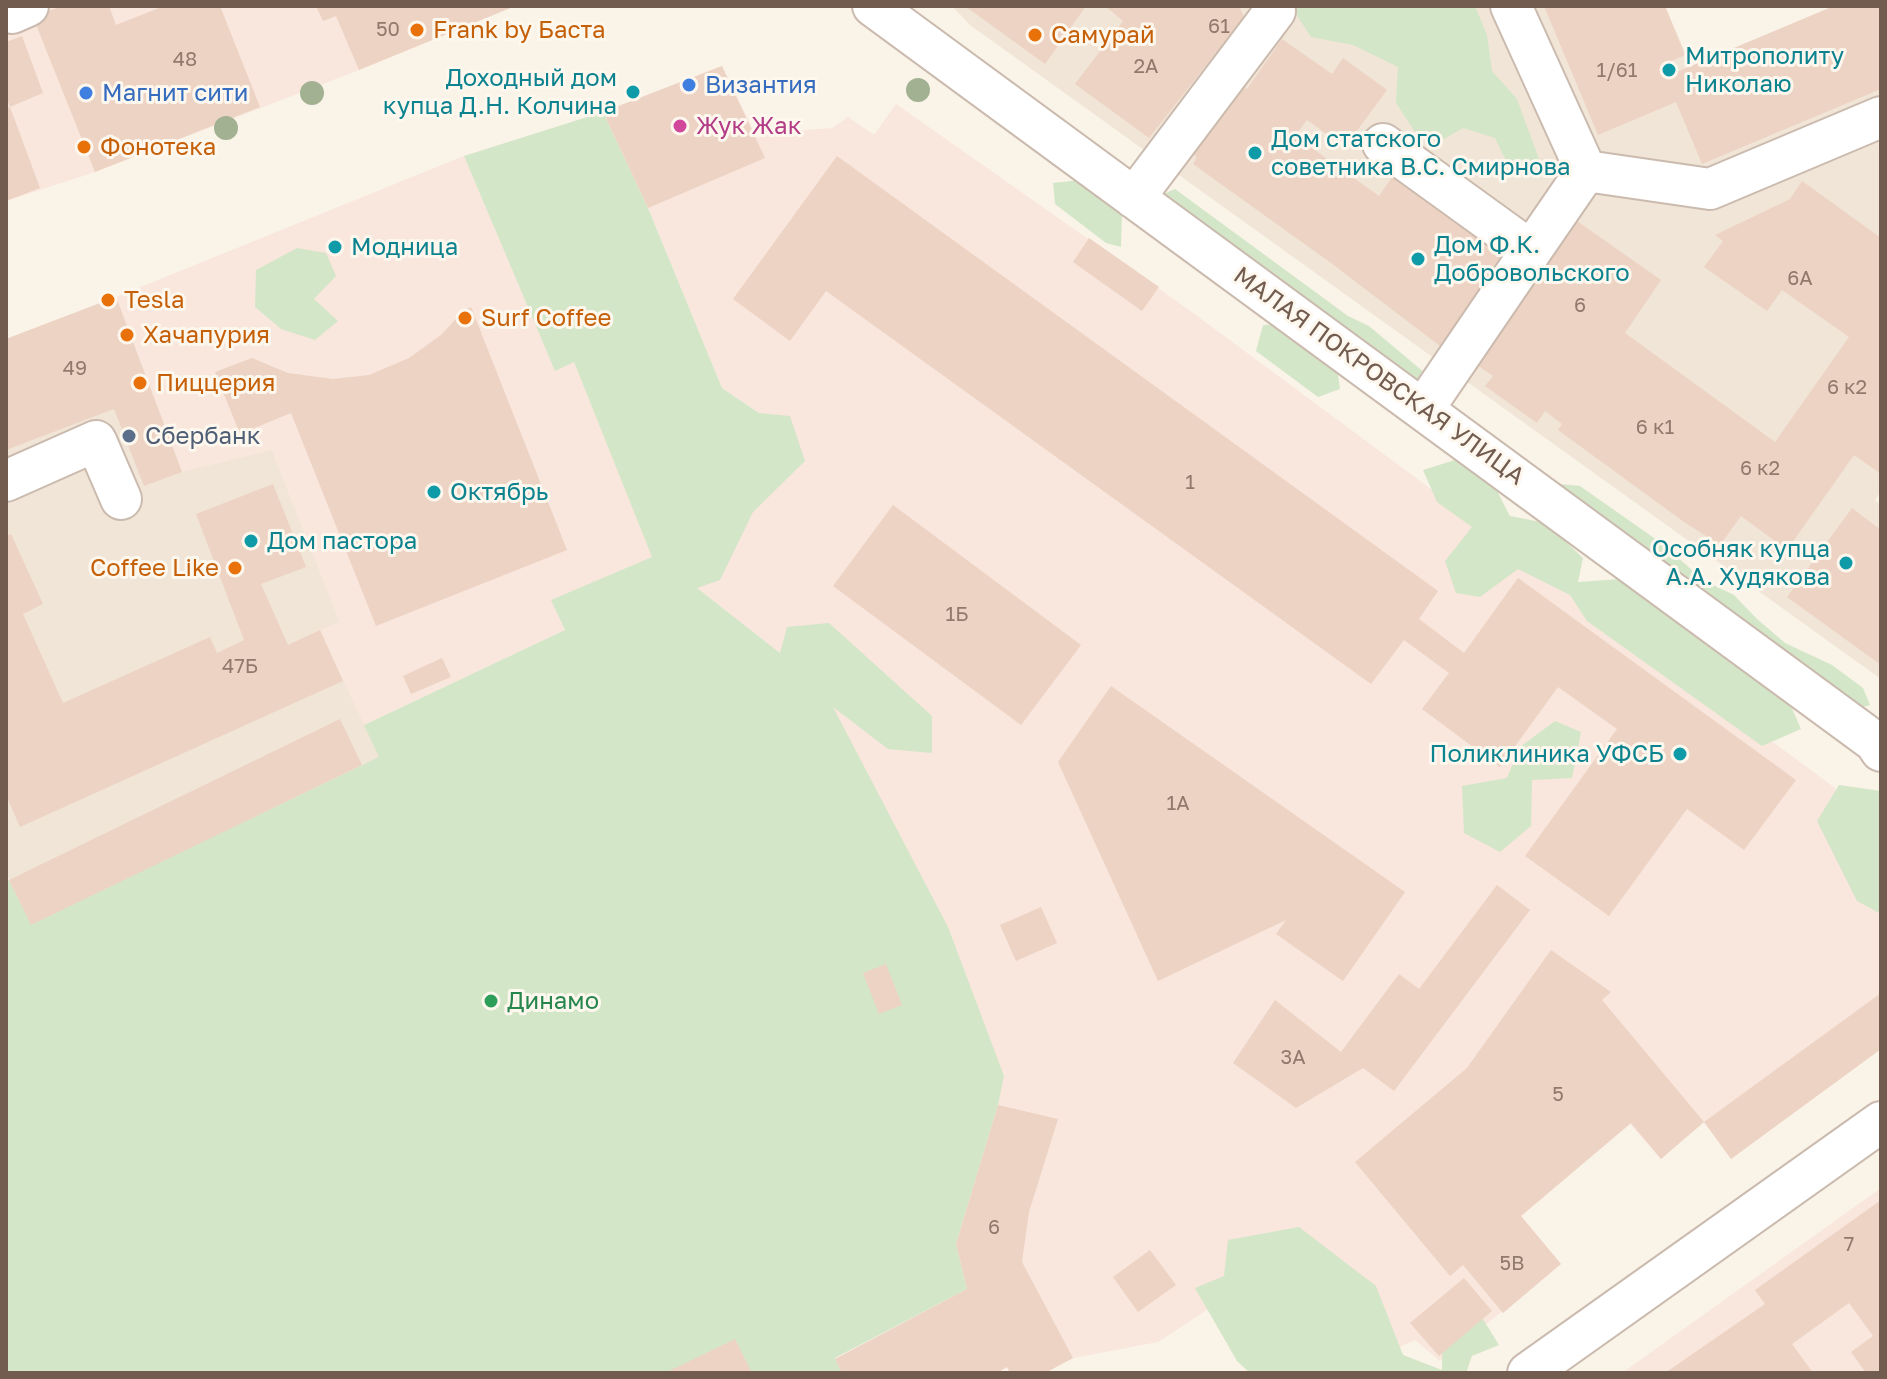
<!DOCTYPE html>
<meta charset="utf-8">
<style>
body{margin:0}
#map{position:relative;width:1887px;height:1379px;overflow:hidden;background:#faf3e8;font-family:"Golos Text",sans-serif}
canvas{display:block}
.frame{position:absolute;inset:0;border:8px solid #725b4f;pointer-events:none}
</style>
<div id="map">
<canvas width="1887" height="1379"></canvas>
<div class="frame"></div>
</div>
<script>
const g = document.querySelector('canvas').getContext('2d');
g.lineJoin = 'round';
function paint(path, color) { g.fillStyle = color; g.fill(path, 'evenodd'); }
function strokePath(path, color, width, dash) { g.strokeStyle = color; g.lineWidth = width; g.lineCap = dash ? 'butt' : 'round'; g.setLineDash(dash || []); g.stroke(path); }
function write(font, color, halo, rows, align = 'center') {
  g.font = font + ' "Golos Text",sans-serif'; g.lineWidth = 6; g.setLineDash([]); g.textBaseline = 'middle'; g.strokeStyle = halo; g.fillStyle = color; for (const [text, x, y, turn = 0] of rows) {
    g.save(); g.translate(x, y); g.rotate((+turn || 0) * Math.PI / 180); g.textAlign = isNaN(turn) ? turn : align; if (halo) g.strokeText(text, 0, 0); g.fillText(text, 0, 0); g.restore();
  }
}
paint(new Path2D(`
 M952 6H1665L1691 66 1834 6H1881V491L1875 500 1881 505V679L970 25Z
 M116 297 272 450 340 622 321 631 380 757 31 925 6 873V339Z`), '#f1e5d7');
paint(new Path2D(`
 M516 6 359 70 95 172 6 201 8 6Z
 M722 66 757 138 768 133 832 128 848 117 874 135 896 104 1189 310 1835 788 1844 817 1881 873V1049L1731 1159 1704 1122 1661 1159 1630 1124 1521 1216 1561 1264 1440 1361 1415 1340 1346 1373 1234 1292 1158 1342 1073 1358 1045 1373H1010L1007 1368 996 1373H842L835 1359 967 1289 956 1244 998 1106 821 685 694 586 791 434 722 388 648 208 603 112Z
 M464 156 555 370 574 362 653 557 552 600 565 630 364 725 320 630 340 622 272 450 182 472 116 297Z
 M1881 1188V1373H1622Z`), '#f9e6dd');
paint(new Path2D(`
 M1301 6H1475L1487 35 1492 71 1517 99 1539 159 1525 170 1508 165 1495 138 1463 128 1444 139 1415 132 1396 103 1398 67 1353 45 1311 37 1294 11Z
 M603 112 648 208 722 388 759 413 790 416 805 461 753 512 720 580 697 588 780 653 787 627 829 623 932 716V753L888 749 833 707 948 927 1004 1076 998 1105 956 1244 967 1289 835 1358 842 1373H6V882L9 880 31 924 379 757 364 725 565 630 551 600 652 557 574 362 555 371 464 156Z
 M1080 180 1122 213 1121 247 1106 243 1055 204 1053 183Z
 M1175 189 1348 316 1369 326 1432 379 1406 384 1161 195Z
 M297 248 326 253 336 276 314 299 338 321 315 340 281 329 255 307 256 270Z
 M1287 324 1336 360 1340 389 1318 397 1256 351 1263 325Z
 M1458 459 1497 491 1510 516 1546 523 1583 558 1578 582 1620 579 1784 690 1801 729 1762 746 1587 621 1570 595 1518 569 1480 597 1456 593 1445 561 1472 527 1437 502 1423 470Z
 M1560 484 1580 486 1664 545 1703 580 1734 595 1757 619 1785 643 1832 665 1863 688 1870 705 1850 711 1572 505Z
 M1555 721 1581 732 1572 778 1532 780 1531 826 1500 852 1464 833 1462 786 1507 778 1520 747Z
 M1839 785 1881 791V914L1857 901 1817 821Z
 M1299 1227 1376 1286 1403 1355 1442 1370 1443 1318 1473 1303 1499 1345 1472 1356 1466 1373H1250L1237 1361 1195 1288 1224 1276 1228 1240Z`), '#d4e6c8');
paint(new Path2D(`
 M62 6H109L116 25 164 6H220L260 107 95 172 33 17Z
 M316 6H515L359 70 336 16 323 21Z
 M965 6H1086L1045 64Z
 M1105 6H1239L1251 33 1218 50 1149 138 1075 84 1123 21Z
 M1544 6H1665L1685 55 1660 66 1665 77 1834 6H1881V89L1702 164 1676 102 1598 135Z
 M22 36 43 93 10 107 40 188 6 201V108L10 107 6 96V42Z
 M1282 39 1332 74 1343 58 1387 90 1345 147 1307 120 1295 136 1379 196 1393 176 1504 254 1440 346 1331 263 1193 164 1197 157 1185 148 1234 79 1247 89Z
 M722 66 765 158 648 208 603 112Z
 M837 156 1438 591 1419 619 1464 653 1518 578 1796 780 1744 850 1687 809 1609 916 1525 856 1617 729 1558 687 1500 767 1422 709 1449 673 1404 640 1371 684 826 291 790 341 733 299Z
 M1802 181 1881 238V474L1854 455 1787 550 1741 516 1720 545 1684 522 1558 430 1562 424 1545 411 1537 423 1485 386 1493 376 1477 365 1577 221 1661 280 1625 333 1775 442 1849 337 1782 290 1767 311 1704 267 1723 241 1715 235 1790 199Z
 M1089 238 1159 287 1142 311 1073 262Z
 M116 297 182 472 144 486 114 409 6 450V339Z
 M471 307 567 550 376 626 291 413 240 434 215 372 252 358 288 373 333 379 369 375 409 358 441 335 464 310Z
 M273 484 306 567 261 584 288 645 320 630 343 681 20 827 6 795V536L11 534 43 604 23 614 63 703 210 637 217 653 244 640 196 514Z
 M893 505 1081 645 1021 725 833 586Z
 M1852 508 1881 530V665L1787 597Z
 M442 658 451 677 411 694 403 676Z
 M1111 686 1405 892 1343 981 1276 934 1286 920 1158 981 1058 762Z
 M340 719 362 765 31 925 9 880Z
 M1497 885 1530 910 1394 1091 1363 1068 1296 1108 1233 1063 1275 1000 1341 1052 1399 974 1419 989Z
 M1041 907 1057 943 1016 961 1000 925Z
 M1551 950 1611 992 1602 1000 1704 1122 1661 1159 1631 1123 1521 1216 1561 1264 1503 1313 1463 1265 1450 1276 1355 1162 1467 1068Z
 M886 964 902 1005 879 1014 863 973Z
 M1881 993V1049L1731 1159 1704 1122Z
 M998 1105 1058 1119 1029 1212 1022 1262 1073 1358 1045 1373H1010L1007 1367 996 1373H842L835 1359 967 1289 956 1244Z
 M1881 1200V1373H1866L1851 1352 1873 1336 1849 1303 1792 1344 1813 1373H1665L1765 1304 1755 1290Z
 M1150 1250 1176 1285 1138 1312 1113 1277Z
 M1464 1278 1492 1311 1439 1356 1410 1323Z
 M735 1339 752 1373H665Z`), '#edd3c3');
const minor = new Path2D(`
 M873 6 1875 742 1881 751
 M1511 6 1586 171
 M12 13 28 6
 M1383 144 1531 251 1424 408
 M1586 171 1710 189 1881 117
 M1134 198 1275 11
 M1531 251 1586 171
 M6 481 96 441 121 499
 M1528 1373 1881 1122`);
strokePath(minor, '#cbbbaf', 44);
strokePath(minor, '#fff', 40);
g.fillStyle = '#a1b192';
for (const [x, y] of [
 [918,90],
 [312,93],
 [226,128]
]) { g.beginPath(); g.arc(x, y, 12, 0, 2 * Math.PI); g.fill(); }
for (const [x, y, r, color] of [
 [417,30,8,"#e8710a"],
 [1035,35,8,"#e8710a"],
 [1669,70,8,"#0f9aa8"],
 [689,85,8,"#3f7fe0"],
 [633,92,8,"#0f9aa8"],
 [86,93,8,"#3f7fe0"],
 [680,126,8,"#d1479c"],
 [84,147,8,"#e8710a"],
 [1255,153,8,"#0f9aa8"],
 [335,247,8,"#0f9aa8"],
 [1418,259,8,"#0f9aa8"],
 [108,300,8,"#e8710a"],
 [465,318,8,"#e8710a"],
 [127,335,8,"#e8710a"],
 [140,383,8,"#e8710a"],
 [129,436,8,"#5c6f8a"],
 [434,492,8,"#0f9aa8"],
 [251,541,8,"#0f9aa8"],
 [1846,563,8,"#0f9aa8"],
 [235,568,8,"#e8710a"],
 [1680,754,8,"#0f9aa8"],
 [491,1001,8,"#2e9e5b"]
]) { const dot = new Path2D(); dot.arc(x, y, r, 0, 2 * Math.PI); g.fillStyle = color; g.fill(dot); strokePath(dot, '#fdf7ee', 3); }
write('20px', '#91796c', null, [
 ["61",1219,27],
 ["50",388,30],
 ["48",185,60],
 ["2А",1146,67],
 ["1/61",1617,71],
 ["6А",1800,279],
 ["6",1580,306],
 ["49",75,369],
 ["6 к2",1847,388],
 ["6 к1",1655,428],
 ["6 к2",1760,469],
 ["1",1190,483],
 ["1Б",957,615],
 ["47Б",240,667],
 ["1А",1178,804],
 ["3А",1293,1058],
 ["5",1558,1095],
 ["6",994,1228],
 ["7",1849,1245],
 ["5В",1512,1264]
]);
write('24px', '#c56008', '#fdf7ee', [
 ["Frank by Баста",433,30],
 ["Самурай",1051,35],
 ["Фонотека",100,147],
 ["Tesla",124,300],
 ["Surf Coffee",481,318],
 ["Хачапурия",143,335],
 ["Пиццерия",156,383],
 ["Coffee Like",219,568,"right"]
], 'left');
write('24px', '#0d838f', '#fdf7ee', [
 ["Митрополиту",1685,56],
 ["Николаю",1685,84],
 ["Доходный дом",617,78,"right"],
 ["купца Д.Н. Колчина",617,106,"right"],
 ["Дом статского",1271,139],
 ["советника В.С. Смирнова",1271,167],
 ["Дом Ф.К.",1434,245],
 ["Добровольского",1434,273],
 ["Модница",351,247],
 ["Октябрь",450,492],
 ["Дом пастора",267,541],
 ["Особняк купца",1830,549,"right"],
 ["А.А. Худякова",1830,577,"right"],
 ["Поликлиника УФСБ",1664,754,"right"]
], 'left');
write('24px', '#366cbe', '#fdf7ee', [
 ["Византия",705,85],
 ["Магнит сити",102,93]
], 'left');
write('24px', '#b23c85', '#fdf7ee', [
 ["Жук Жак",696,126]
], 'left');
write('24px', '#725b4f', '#fdf7ee', [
 ["МАЛАЯ ПОКРОВСКАЯ УЛИЦА",1379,376,36]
]);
write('24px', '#4e5e75', '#fdf7ee', [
 ["Сбербанк",145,436]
], 'left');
write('24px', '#27864d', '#fdf7ee', [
 ["Динамо",507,1001]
], 'left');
</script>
